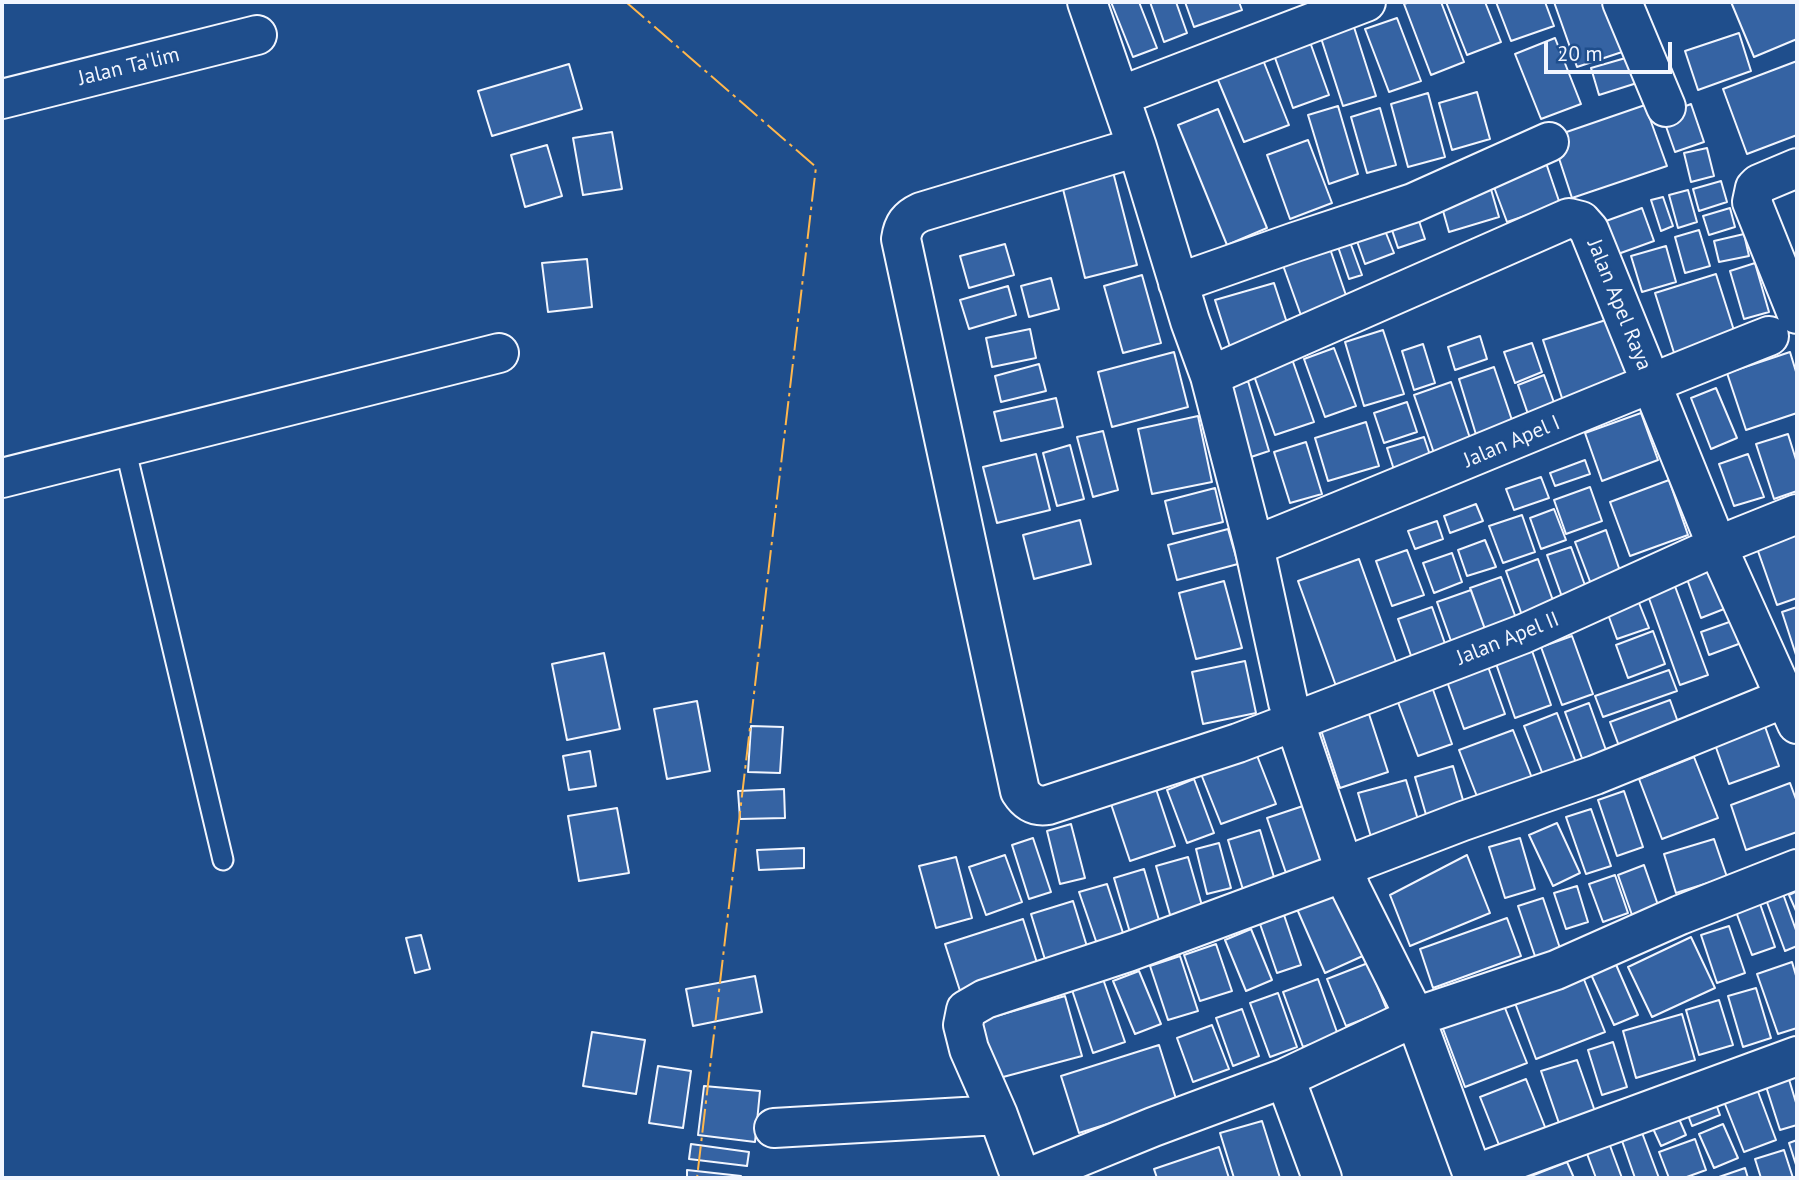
<!DOCTYPE html>
<style>
body{margin:0}
#map{position:relative;width:1799px;height:1180px;overflow:hidden;background:#1f4e8c;font-family:"PT Sans",sans-serif}
canvas{display:block}
.frame{position:absolute;inset:0;border:4px solid #f2f6ff;pointer-events:none}
.scale{position:absolute;left:1544px;top:42px;width:128px;height:32px;box-sizing:border-box;border:4px solid #f2f6ff;border-top:0;padding-left:9px;font-size:21px;line-height:24px;white-space:nowrap;color:#f2f6ff;-webkit-text-stroke:5px #1f4e8c;paint-order:stroke}
</style>
<div id="map">
<canvas width="1799" height="1180"></canvas>
<div class="frame"></div>
<div class="scale">20 m</div>
</div>
<script>
const g = document.querySelector('canvas').getContext('2d');
g.lineJoin = 'round';
function paint(path, color) { g.fillStyle = color; g.fill(path, 'evenodd'); }
function strokePath(path, color, width, dash) { g.strokeStyle = color; g.lineWidth = width; g.lineCap = dash ? 'butt' : 'round'; g.setLineDash(dash || []); g.stroke(path); }
function write(font, color, halo, rows, align = 'center') {
  g.font = font + ' "PT Sans",sans-serif'; g.lineWidth = 5; g.setLineDash([]); g.textBaseline = 'middle'; g.strokeStyle = halo; g.fillStyle = color; for (const [text, x, y, turn = 0] of rows) {
    g.save(); g.translate(x, y); g.rotate((+turn || 0) * Math.PI / 180); g.textAlign = isNaN(turn) ? turn : align; if (halo) g.strokeText(text, 0, 0); g.fillText(text, 0, 0); g.restore();
  }
}
const building = new Path2D(`
 M1111 2H1139L1157 48 1133 57Z
 M1150 2H1176L1187 33 1164 42Z
 M1185 2H1239L1242 10 1194 27Z
 M1410 2H1441L1464 62 1431 75 1404 4Z
 M1446 2H1485L1501 42 1467 55Z
 M1496 2H1545L1554 26 1511 41Z
 M1554 2H1604L1622 52 1577 67Z
 M1731 2H1796L1797 39 1754 57Z
 M1397 18 1421 81 1389 92 1365 29Z
 M1353 24 1376 96 1343 106 1320 35Z
 M1739 33 1751 71 1698 90 1685 51Z
 M1555 38 1581 104 1541 119 1515 54Z
 M1310 42 1329 95 1293 108 1274 55Z
 M1261 55 1289 125 1244 142 1215 73Z
 M1629 57 1637 83 1599 95 1591 68Z
 M1797 61V135L1747 154 1723 89Z
 M569 64 582 109 492 136 478 91Z
 M1477 92 1490 139 1452 150 1439 103Z
 M1428 93 1445 157 1408 167 1391 104Z
 M1691 104 1704 142 1675 152 1662 115Z
 M1645 105 1667 166 1572 198 1552 137Z
 M1338 106 1358 174 1329 184 1308 115Z
 M1380 108 1396 165 1367 173 1351 117Z
 M1218 109 1267 228 1227 245 1178 125Z
 M612 132 622 189 583 195 573 138Z
 M1308 140 1332 203 1290 219 1267 155Z
 M547 145 562 196 525 207 511 155Z
 M1707 148 1714 176 1691 182 1684 153Z
 M1545 160 1560 204 1507 222 1491 179Z
 M1113 172 1137 265 1085 278 1062 185Z
 M1488 179 1499 217 1449 232 1438 193Z
 M1721 181 1727 202 1699 211 1693 189Z
 M1688 190 1697 222 1678 228 1669 195Z
 M1663 197 1673 226 1661 231 1651 200Z
 M1642 208 1654 241 1618 254 1606 221Z
 M1730 208 1735 227 1709 235 1703 216Z
 M1415 209 1425 239 1398 248 1388 218Z
 M1382 223 1394 253 1365 264 1354 233Z
 M1699 230 1710 266 1685 273 1675 237Z
 M1347 234 1362 275 1349 279 1335 238Z
 M1744 234 1749 256 1719 262 1714 241Z
 M1327 240 1349 304 1303 321 1280 257Z
 M1005 244 1014 275 969 288 960 256Z
 M1666 246 1676 282 1642 292 1631 256Z
 M587 259 592 307 548 312 542 263Z
 M1755 263 1769 312 1744 319 1730 271Z
 M1716 274 1737 340 1676 359 1655 293Z
 M1142 275 1161 343 1123 353 1104 286Z
 M1051 278 1059 309 1029 317 1021 286Z
 M1274 283 1289 329 1230 347 1215 300Z
 M1008 286 1016 315 969 329 960 300Z
 M1609 319 1628 380 1563 401 1543 340Z
 M1030 329 1036 358 992 367 986 338Z
 M1383 330 1404 394 1364 406 1345 342Z
 M1480 336 1487 359 1455 370 1448 347Z
 M1532 343 1542 372 1515 383 1504 352Z
 M1423 344 1435 383 1414 390 1402 351Z
 M1334 348 1356 406 1325 417 1304 359Z
 M1174 352 1188 407 1112 427 1098 372Z
 M1790 352 1797 375V413L1746 430 1727 373Z
 M1292 359 1314 422 1275 435 1253 373Z
 M1039 364 1046 391 1001 402 995 376Z
 M1494 367 1515 429 1478 441 1459 379Z
 M1544 375 1556 408 1529 417 1518 385Z
 M1248 381 1269 451 1245 459 1224 389Z
 M1451 382 1472 444 1435 456 1414 395Z
 M1716 388 1737 438 1711 449 1691 398Z
 M1056 398 1063 427 1001 441 994 412Z
 M1407 402 1417 432 1384 443 1374 413Z
 M1641 413 1658 460 1602 481 1585 433Z
 M1198 416 1212 482 1152 494 1138 429Z
 M1366 422 1379 466 1328 481 1315 438Z
 M1103 431 1118 490 1093 497 1077 437Z
 M1788 434 1797 463V491L1774 499 1756 444Z
 M1424 437 1434 467 1397 479 1387 448Z
 M1306 442 1322 494 1290 503 1274 452Z
 M1070 445 1084 499 1057 506 1043 453Z
 M1036 454 1050 510 997 523 983 467Z
 M1748 454 1764 497 1734 506 1719 464Z
 M1585 460 1590 474 1555 486 1550 473Z
 M1541 477 1549 498 1514 510 1506 489Z
 M1669 480 1688 535 1630 556 1610 502Z
 M1590 487 1602 521 1566 534 1554 500Z
 M1215 488 1223 522 1173 534 1165 501Z
 M1476 504 1483 521 1450 533 1444 516Z
 M1554 509 1566 540 1541 549 1530 518Z
 M1522 515 1535 552 1503 563 1489 526Z
 M1080 520 1091 564 1034 579 1023 535Z
 M1437 521 1443 539 1415 549 1408 531Z
 M1797 522V598L1777 605 1753 537Z
 M1228 529 1238 564 1177 580 1168 545Z
 M1606 530 1621 574 1591 584 1575 542Z
 M1485 540 1496 567 1467 576 1458 550Z
 M1571 547 1590 599 1566 608 1547 555Z
 M1407 550 1424 595 1392 606 1376 561Z
 M1452 553 1462 582 1434 593 1423 563Z
 M1705 556 1724 609 1701 618 1682 565Z
 M1359 559 1401 676 1340 697 1298 581Z
 M1538 559 1555 606 1523 618 1506 571Z
 M1501 577 1521 632 1490 643 1470 588Z
 M1224 581 1242 648 1196 659 1179 593Z
 M1673 581 1708 675 1680 685 1646 590Z
 M1471 590 1490 643 1456 655 1437 602Z
 M1637 598 1649 628 1617 639 1606 609Z
 M1432 607 1449 655 1415 667 1398 619Z
 M1797 607V654L1796 655 1782 612Z
 M1735 620 1744 642 1709 655 1701 632Z
 M1653 631 1665 664 1628 678 1616 645Z
 M1572 636 1593 694 1562 705 1541 647Z
 M1530 645 1551 705 1515 718 1494 658Z
 M604 653 620 729 567 740 552 664Z
 M1245 661 1256 713 1203 724 1192 672Z
 M1486 661 1505 714 1464 729 1445 676Z
 M1669 670 1677 691 1603 717 1595 696Z
 M1431 684 1452 744 1418 756 1396 697Z
 M1670 700 1679 725 1619 746 1610 722Z
 M697 701 710 771 667 779 654 709Z
 M1589 703 1607 753 1583 761 1565 712Z
 M1557 713 1578 768 1545 780 1524 726Z
 M1369 714 1388 772 1340 788 1321 730Z
 M1763 721 1779 766 1729 784 1713 739Z
 M751 726 783 727 780 773 748 772Z
 M1513 730 1532 778 1478 799 1459 750Z
 M590 751 596 786 569 790 563 756Z
 M1256 753 1276 804 1221 824 1201 774Z
 M1694 757 1718 818 1662 839 1639 779Z
 M1453 766 1465 807 1427 818 1415 777Z
 M1194 779 1214 833 1187 843 1167 790Z
 M1406 780 1419 823 1371 837 1358 793Z
 M1790 783 1797 802V832L1746 850 1731 805Z
 M784 789 785 818 740 819 738 791Z
 M1156 789 1175 846 1130 861 1111 804Z
 M1624 791 1643 847 1617 856 1598 800Z
 M1306 805 1326 860 1286 873 1267 818Z
 M617 808 629 873 579 881 568 816Z
 M1591 809 1611 866 1586 874 1566 817Z
 M1557 823 1580 873 1553 886 1529 835Z
 M1071 824 1085 878 1060 884 1047 831Z
 M1260 830 1276 884 1244 893 1228 840Z
 M1033 838 1051 892 1029 899 1012 845Z
 M1520 838 1535 889 1505 898 1489 847Z
 M1714 839 1727 877 1676 893 1664 854Z
 M1219 843 1231 888 1207 894 1196 849Z
 M804 848V868L759 870 757 850Z
 M1005 855 1022 902 986 915 969 867Z
 M1467 855 1490 913 1410 946 1390 895Z
 M956 857 972 918 936 928 919 866Z
 M1188 857 1205 916 1173 925 1156 866Z
 M1644 865 1658 905 1632 915 1618 875Z
 M1144 869 1161 927 1131 936 1114 878Z
 M1615 875 1628 913 1603 922 1589 884Z
 M1107 884 1124 936 1097 944 1079 892Z
 M1577 886 1588 922 1566 929 1554 893Z
 M1336 891 1365 955 1325 973 1297 909Z
 M1782 891 1797 933V946L1785 951 1765 897Z
 M1797 891V913L1789 895Z
 M1543 898 1565 963 1540 971 1518 906Z
 M1073 901 1089 953 1047 966 1031 914Z
 M1759 901 1775 947 1752 955 1735 909Z
 M1284 915 1301 965 1277 973 1260 924Z
 M1507 918 1521 956 1433 988 1420 949Z
 M1023 919 1039 969 961 994 945 944Z
 M1729 926 1745 973 1717 983 1701 935Z
 M1251 929 1272 980 1246 991 1225 940Z
 M421 935 430 969 415 973 406 938Z
 M1691 937 1715 988 1652 1017 1628 967Z
 M1216 944 1232 991 1200 1001 1184 955Z
 M1180 956 1198 1011 1168 1020 1150 966Z
 M1614 960 1638 1015 1614 1025 1589 970Z
 M1792 962 1797 979V1028L1778 1034 1757 974Z
 M1368 963 1387 1010 1346 1026 1327 979Z
 M1139 971 1161 1024 1135 1034 1113 981Z
 M755 976 762 1012 693 1026 686 989Z
 M1583 977 1605 1032 1536 1059 1515 1003Z
 M1103 979 1125 1042 1093 1053 1072 990Z
 M1318 979 1338 1035 1303 1047 1283 992Z
 M1756 988 1771 1038 1743 1047 1728 996Z
 M1278 993 1297 1047 1270 1057 1250 1003Z
 M1065 996 1082 1056 988 1081 972 1023Z
 M1719 1000 1733 1045 1699 1055 1686 1010Z
 M1503 1003 1527 1063 1465 1087 1442 1026Z
 M1242 1009 1259 1056 1233 1066 1216 1018Z
 M1682 1014 1695 1060 1636 1078 1623 1031Z
 M1212 1025 1229 1069 1193 1082 1177 1038Z
 M592 1032 645 1040 636 1094 583 1086Z
 M1613 1042 1627 1087 1602 1095 1588 1050Z
 M1159 1045 1177 1102 1079 1133 1061 1076Z
 M1577 1060 1598 1120 1562 1132 1541 1071Z
 M658 1066 691 1071 683 1128 649 1123Z
 M1785 1066 1797 1106V1125L1780 1130 1762 1074Z
 M1526 1079 1547 1132 1501 1150 1480 1097Z
 M1754 1081 1776 1140 1744 1152 1721 1094Z
 M704 1086 760 1091 755 1142 698 1135Z
 M1712 1093 1720 1115 1692 1126 1684 1104Z
 M1676 1112 1686 1135 1661 1146 1650 1122Z
 M1262 1121 1280 1178H1234L1220 1133Z
 M1723 1124 1738 1158 1714 1168 1699 1134Z
 M1641 1130 1659 1178H1635L1621 1138Z
 M1695 1139 1706 1170 1684 1178H1669L1659 1152Z
 M1797 1140V1168L1789 1143Z
 M1609 1143 1622 1178H1596L1586 1151Z
 M691 1144 749 1152 747 1166 689 1159Z
 M1219 1147 1229 1178H1157L1154 1169Z
 M1784 1150 1793 1178H1761L1755 1159Z
 M1567 1162 1574 1178H1526Z
 M1745 1168 1748 1178H1716Z
 M687 1170 741 1176V1178H687Z`);
paint(building, '#3563a3');
strokePath(building, '#f2f6ff', 2);
const lane = new Path2D(`
 M125 447 223 860`);
const street = new Path2D(`
 M1087 2 1137 147 1190 321 1210 376 1254 546 1288 702 1351 889 1415 1017 1285 1078 1322 1178
 M1622 2 1666 107
 M1120 96 1366 2
 M2 99 257 35
 M1137 147 921 212C908 218 903 225 901 239L1020 791C1027 802 1035 807 1048 805L1238 743 1523 634 1717 546 1797 514
 M1797 168 1759 184 1755 188 1752 202 1797 314
 M1178 283 1295 242 1413 203 1549 142
 M1210 376 1569 218 1581 221 1589 230 1717 546 1797 724
 M2 478 499 353
 M1254 546C1426 477 1596 404 1769 336
 M1343 867 1463 821 1595 775 1797 693
 M774 1128 998 1115
 M1473 1175 1797 1056
 M1021 1178 998 1115 969 1049 963 1025 966 1010 985 999 1128 952 1344 872
 M1028 1178 1153 1127 1285 1078
 M1474 1178 1415 1017 1556 970 1680 915 1797 869`);
strokePath(lane, '#f2f6ff', 23);
strokePath(street, '#f2f6ff', 42);
strokePath(lane, '#1f4e8c', 19);
strokePath(street, '#1f4e8c', 38);
strokePath(new Path2D(`
 M626 2 816 167 697 1178`), '#ffb74d', 2, [24, 5, 3.5, 5]);
write('21px', '#f2f6ff', '#1f4e8c', [
 ["Jalan Ta'lim",129,67,-14],
 ["Jalan Apel Raya",1619,305,68],
 ["Jalan Apel I",1512,442,-23],
 ["Jalan Apel II",1508,639,-22]
]);
</script>
